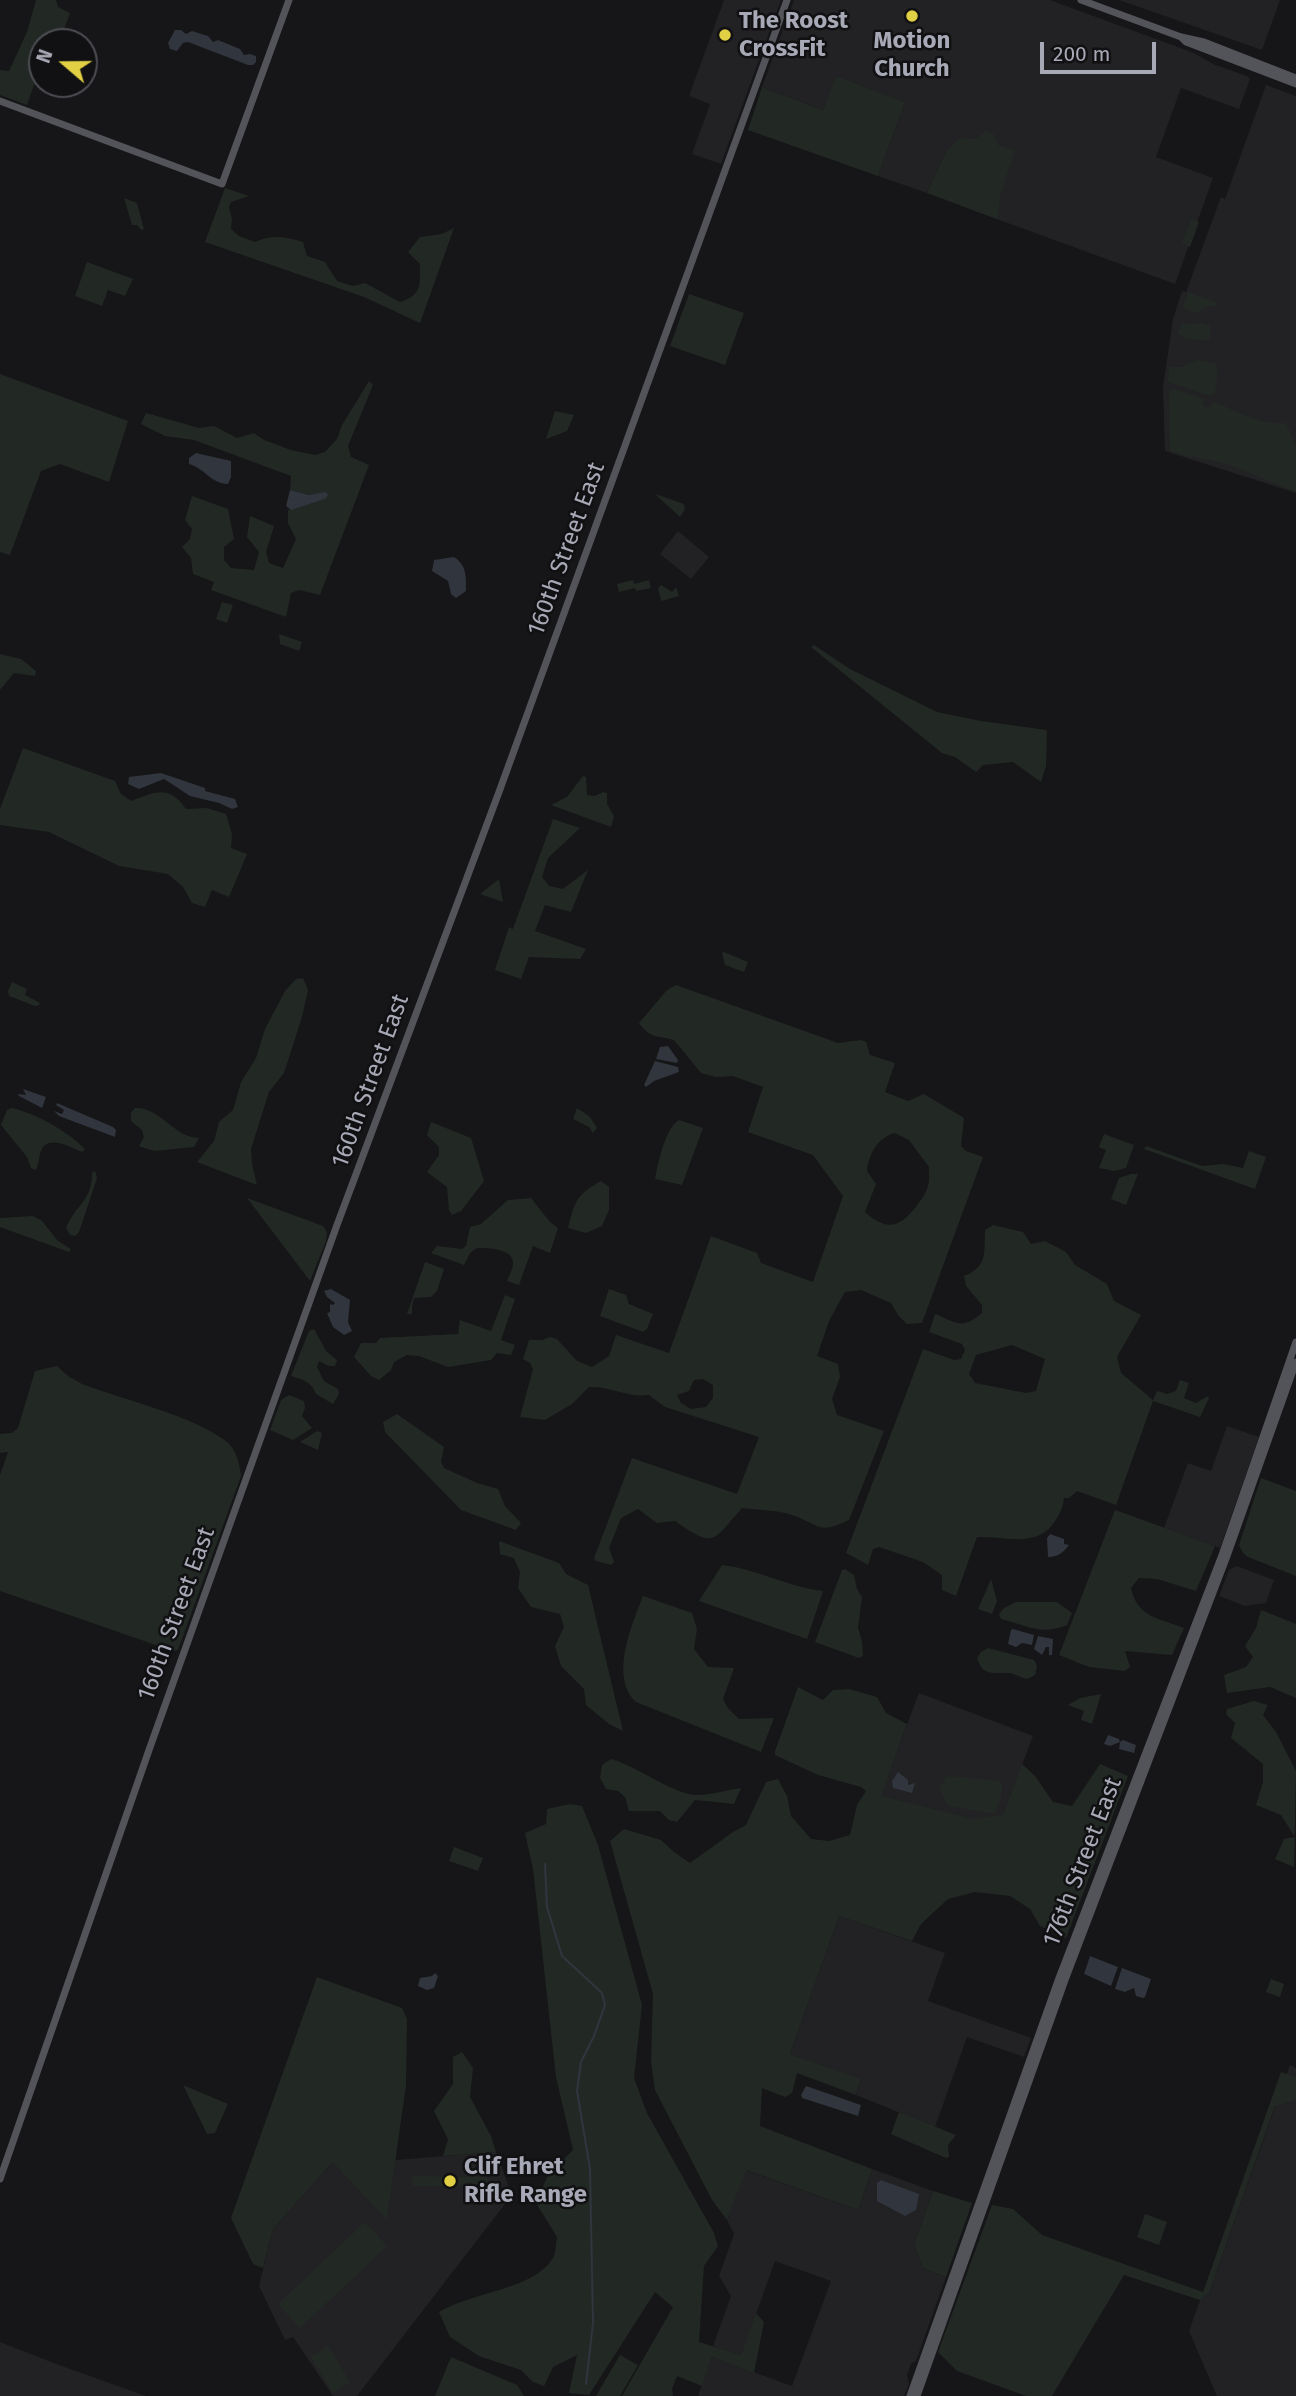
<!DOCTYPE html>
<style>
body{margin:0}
#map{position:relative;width:1296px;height:2396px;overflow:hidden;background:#161517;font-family:"Fira Sans",sans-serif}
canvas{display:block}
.north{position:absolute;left:28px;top:28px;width:70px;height:70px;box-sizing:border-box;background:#111012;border:2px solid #4d4d54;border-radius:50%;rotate:290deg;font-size:19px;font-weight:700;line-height:28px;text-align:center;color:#a8a9b6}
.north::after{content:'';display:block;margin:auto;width:24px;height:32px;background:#e1d043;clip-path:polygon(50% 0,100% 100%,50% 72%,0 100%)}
.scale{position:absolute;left:1040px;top:42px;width:116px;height:32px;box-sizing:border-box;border:4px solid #a8a9b6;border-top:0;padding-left:9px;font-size:21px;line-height:24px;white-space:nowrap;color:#a8a9b6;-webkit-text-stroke:5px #111012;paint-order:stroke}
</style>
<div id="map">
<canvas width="1296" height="2396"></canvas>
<div class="north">N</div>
<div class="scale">200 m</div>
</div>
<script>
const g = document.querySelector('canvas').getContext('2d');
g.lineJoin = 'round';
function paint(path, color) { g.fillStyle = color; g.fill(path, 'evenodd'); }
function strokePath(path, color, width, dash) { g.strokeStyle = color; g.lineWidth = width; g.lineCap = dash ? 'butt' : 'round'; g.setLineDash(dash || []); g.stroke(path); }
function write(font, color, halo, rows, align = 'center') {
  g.font = font + ' "Fira Sans",sans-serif'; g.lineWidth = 5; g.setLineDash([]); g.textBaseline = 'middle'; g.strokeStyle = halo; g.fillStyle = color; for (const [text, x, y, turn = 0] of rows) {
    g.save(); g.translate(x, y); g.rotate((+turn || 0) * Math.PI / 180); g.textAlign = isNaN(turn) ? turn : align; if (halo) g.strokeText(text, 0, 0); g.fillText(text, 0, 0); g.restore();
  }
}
paint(new Path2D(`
 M724 0H781L721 164 692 154 710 104 689 96Z
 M794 0H1050L1194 53 1213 64 1247 76 1250 79 1239 109 1181 88 1156 157 1213 178 1175 284 961 206 976 139 945 153 927 193 878 176 905 102 836 77 823 110 762 87Z
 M1119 0H1280L1262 50Z
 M1266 85 1296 96V493L1165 451 1163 387 1173 319 1182 291 1186 292 1221 197 1225 199Z
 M678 531 709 557 691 579 660 554Z
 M1227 1426 1259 1437 1220 1548 1164 1528 1188 1463 1211 1471Z
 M1237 1566 1274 1580 1266 1603 1245 1606 1219 1596 1229 1570Z
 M919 1693 1033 1736 994 1839 880 1796Z
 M839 1916 945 1953 928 2001 1031 2038 1024 2057 967 2037 935 2127 856 2095 861 2080 790 2054Z
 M1290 2065 1296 2068V2396H1217L1189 2331 1200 2300 1209 2293Z
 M496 2152 512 2195 357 2396H333L293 2337 285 2340 259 2286 273 2229 334 2161 387 2219 395 2160Z
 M872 2169 933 2191 914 2245 923 2268 946 2277 916 2361 911 2364 907 2375 909 2384 904 2396H698L712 2357 792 2386 831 2281 775 2261 741 2356 713 2346 731 2296 719 2276 734 2234 727 2220 745 2170 858 2210Z
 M0 2342 59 2365 146 2396H0Z`), '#222124');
paint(new Path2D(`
 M36 0H56L58 7 70 13 63 32 54 29 49 42H42V62L27 105 0 95V70L9 71 27 32Z
 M836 76 905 102 878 176 748 130 762 87 823 110Z
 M986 131 994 135 998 145 1015 150 1001 193 997 219 927 193 945 153 960 138 976 139Z
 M225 188 249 196 231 202 229 207 232 219 231 229 239 236 255 242C272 234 286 237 303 242L307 256 325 262 337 281 353 286 365 283 400 302C422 295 420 285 420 264L408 252 420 237 442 234 454 228 420 323 364 297 205 242Z
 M124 198 137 203 144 229 141 230 137 225H132Z
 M1191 219 1199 222 1190 247 1182 243Z
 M87 262 133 279 125 296 108 290 102 306 75 296Z
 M1188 292 1218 303V305L1209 306 1197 313 1183 308Z
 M689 294 744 313 725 365 670 346Z
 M1204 323 1210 326V337L1207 341 1184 338 1177 333 1182 324Z
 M1196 360 1215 363 1218 368 1215 393 1210 396 1168 382 1169 367H1183Z
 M0 374 128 421 109 482 60 464 41 471 10 555 0 552Z
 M369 381 373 385 348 446 351 457 369 465 320 595 299 590 291 593 286 617 211 590 214 582 193 574 191 558 182 547 190 539 192 529 185 520 192 496 228 509 234 539 224 547V560L231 568 254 570 259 552 247 537 250 516 274 526 266 552 269 563 283 568 296 539 288 523V510L325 499 318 494 309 495 290 490 291 476 194 440 165 436 141 424 146 413 199 428 214 426 237 438 254 433 264 440 291 450 315 455 325 452 337 439 342 425Z
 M1175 389 1204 399 1203 406 1210 408 1213 402C1238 410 1259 426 1286 423L1296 447V492L1230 465 1192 456V458L1170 451 1169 390Z
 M555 411 574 415 567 431 546 439Z
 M655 494 684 504 685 509 680 517Z
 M633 580 634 584 649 580 651 588 636 591 635 588 619 592 617 584Z
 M661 585 672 592 676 587 679 596 661 601 658 588Z
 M222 602 233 605 227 623 216 619Z
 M279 634 302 642 299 651 280 644Z
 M814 645 850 669 937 712 981 721 1047 730 1046 766 1041 782 1013 762 983 765 976 772 955 757 942 753 811 647Z
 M0 654 21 659 36 671 35 676 14 673 0 690Z
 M23 748 115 781 121 794 131 801C155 792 169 784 186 809L207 808 226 814 232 834 231 848 247 854 229 897 212 890 205 907 192 903 183 887 168 874 119 866 49 832 0 825V809Z
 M583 776 586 777 587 795 595 796 603 792 607 793V804L614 816 611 827 551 805 567 797Z
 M553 819 580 828 548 858 542 877 549 886 563 889 588 870 571 912 545 905 535 931 586 949 580 959 529 957 521 979 495 970 509 927 513 929 514 926Z
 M499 879 503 902 480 894Z
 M724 952 748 962 744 972 725 965 722 953Z
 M303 978 308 990 302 1017 284 1073 269 1092 251 1149 252 1164 257 1185 197 1162 214 1141 219 1122 233 1110 241 1082 256 1058 265 1029 285 991 296 979Z
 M12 982 27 989 25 995 40 1003 39 1005 35 1006 9 996 8 991Z
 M676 985 838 1043 861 1040 866 1042 870 1055 895 1063 885 1092 908 1101 924 1094 964 1118 961 1146 966 1151 983 1157 922 1323 907 1324 898 1315 891 1303 861 1290 845 1292 829 1321 817 1356 838 1364 840 1377 832 1399 837 1415 884 1431 849 1520C817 1535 821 1525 792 1515 777 1510 758 1510 742 1508 712 1542 715 1549 675 1521L657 1523 638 1509 621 1518 609 1548 614 1562 611 1565 596 1561 594 1558 632 1458 737 1494 759 1437 665 1407 649 1395C628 1398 610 1386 589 1387L572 1404 545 1420 520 1417 533 1369 530 1363 523 1359 529 1340H542L550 1337 557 1339 577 1361 592 1367 609 1356 616 1335 669 1353 711 1236 757 1253 761 1263 813 1282 843 1196 813 1155 748 1132 763 1087 733 1076 716 1077 701 1073 674 1040C657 1035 650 1039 639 1023L667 990ZM895 1133 909 1140 929 1167C929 1174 930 1183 927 1189 925 1196 919 1202 915 1208 899 1228 886 1231 865 1212L876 1184 867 1171C869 1154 877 1138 895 1133ZM703 1379 713 1385V1398L706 1407 691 1409 681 1403 677 1395 689 1391 694 1380Z
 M12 1108C37 1114 67 1131 85 1149L82 1152C72 1148 52 1136 43 1147 39 1153 39 1163 36 1170L31 1168 27 1157 1 1125 7 1110Z
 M135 1108C161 1107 173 1137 199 1138L194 1147 154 1151 139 1146 144 1137 142 1130 131 1121V1113Z
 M577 1108 590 1117 597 1128 593 1133 589 1127 573 1119Z
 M679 1120 703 1128 682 1185 655 1179C658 1163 665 1128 679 1120Z
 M431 1122 471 1138 484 1181 461 1211 452 1215 449 1210 447 1187 427 1172 439 1155V1147L427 1135Z
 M1104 1134 1134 1145 1126 1168 1114 1171 1099 1168 1106 1150 1099 1147Z
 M1146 1146 1202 1166 1223 1164 1243 1168 1249 1151 1266 1157 1255 1189 1144 1149Z
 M95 1171 97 1178 79 1232 75 1236 70 1235 66 1228C74 1206 93 1201 92 1172Z
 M1131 1174H1138L1126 1205 1111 1199 1119 1178Z
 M601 1181 609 1187V1210L602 1226 586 1233 568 1228C575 1201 576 1195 601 1181Z
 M247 1198 323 1226 327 1232 326 1241 310 1281Z
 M531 1198 550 1222 558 1228 550 1253 533 1246 519 1285 507 1281C509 1276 513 1268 513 1263 513 1248 488 1248 477 1248L470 1253 464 1265 431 1253 437 1246 462 1249 466 1246 470 1227 481 1224 508 1200Z
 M33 1216 42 1221 58 1241 71 1249 69 1252 0 1227V1218Z
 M993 1225 1023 1232 1031 1244 1045 1241 1066 1252 1075 1265 1107 1284 1114 1301 1141 1315 1117 1357 1121 1373 1153 1400 1157 1391 1167 1394 1176 1391 1180 1380 1189 1383 1184 1398 1196 1403 1208 1396 1209 1398 1200 1417 1153 1401 1116 1505 1077 1491 1069 1498H1064C1063 1509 1059 1515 1053 1524 1035 1548 1003 1536 977 1537L956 1596 942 1590V1575L923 1562 879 1547 873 1549 868 1565 846 1553 923 1349 954 1360 961 1359 965 1350 962 1344 929 1332 935 1314C957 1323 962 1330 982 1313V1305L966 1286 964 1276C988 1267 984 1252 985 1230ZM1012 1345 1045 1359 1036 1391 1026 1393 975 1383 969 1374 976 1355Z
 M425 1262 444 1269 437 1291 431 1297 414 1298 412 1306V1314H407Z
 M609 1289 626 1295 629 1304 653 1314 647 1329 643 1332 600 1316Z
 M505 1295 515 1299 501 1340 515 1345 511 1355 497 1353 491 1360 448 1367 419 1356 407 1355 394 1362 391 1370 379 1380 371 1376 354 1357 361 1343H376L380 1338 458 1334 460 1320 491 1331Z
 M314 1329 326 1351 337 1360 335 1366H329L319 1361 317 1367 324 1381 338 1389 339 1394 333 1404 316 1394C312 1382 302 1379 291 1376L309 1331Z
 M57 1366 68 1376 82 1384C121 1399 197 1417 227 1442 236 1449 240 1465 241 1476L178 1650 173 1651 0 1591V1475L8 1452 0 1453V1434L12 1433 18 1428 35 1371Z
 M289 1395 304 1401 305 1408 302 1416 312 1428 293 1440 270 1430 281 1400Z
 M397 1414 444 1447 441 1462 444 1468 477 1483 498 1489 505 1506 521 1523 516 1530 461 1510 385 1432 383 1422Z
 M317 1431 322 1433 318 1450 300 1442Z
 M1261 1478 1296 1491V1576L1248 1557 1243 1553 1239 1545Z
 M1115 1510 1215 1546 1196 1591 1157 1579 1139 1578 1131 1588C1137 1617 1158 1618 1184 1628L1172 1655 1125 1651 1130 1667 1125 1671 1089 1667 1059 1655Z
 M499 1541 559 1563 566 1574 588 1585 623 1731 609 1724 586 1705 584 1689 561 1666 555 1646 564 1627 560 1614 531 1607 518 1588 520 1572 514 1558 500 1554Z
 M722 1565C757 1569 788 1587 823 1591L807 1639 699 1601Z
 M845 1569 854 1575 857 1589 862 1597 858 1628 862 1641 863 1656 859 1658 815 1642 842 1570Z
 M991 1579 997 1601 992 1614 978 1609Z
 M643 1596 692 1613 697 1629 694 1649 708 1667 734 1668 723 1699 728 1708 739 1719 774 1718 761 1752 636 1702C609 1677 632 1624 643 1596Z
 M1016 1602H1057L1072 1613 1067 1625C1040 1636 1027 1625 1001 1619L999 1614 1004 1608Z
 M1261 1610 1296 1624V1698L1270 1687 1227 1693 1224 1675 1246 1667 1253 1657 1245 1646 1256 1628Z
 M988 1648 1034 1660 1037 1666 1035 1675 1027 1679C1021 1678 1015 1674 1010 1673 995 1672 983 1678 977 1658L981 1652Z
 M798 1687 823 1700 833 1690 849 1689 877 1697 886 1713 907 1724 881 1796 974 1819 1003 1815 1022 1764 1035 1776 1053 1802 1072 1806 1100 1764 1128 1776 1066 1938 1040 1926 1030 1909 1010 1896 975 1892 948 1899 921 1924 912 1941 839 1916 790 2054 861 2079 856 2095 797 2073 792 2093 785 2097 762 2088 760 2126 872 2169 858 2210 746 2170 727 2220 712 2200 655 2090 651 2062 653 1994 610 1841 624 1829 661 1840 674 1852 690 1863 733 1832 746 1825 766 1782 778 1779 787 1796 791 1816 811 1839 829 1841 850 1835 857 1805 866 1791 861 1787 818 1775 775 1755V1751Z
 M1101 1694 1092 1724 1081 1720 1084 1711 1068 1705 1080 1698Z
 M1254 1701 1268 1705 1263 1715 1276 1732 1296 1771 1294 1867 1275 1859 1284 1839 1295 1837 1281 1815 1256 1805 1263 1782V1764L1231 1738 1235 1723 1226 1714 1227 1709Z
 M611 1759C637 1766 674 1795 697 1795 711 1795 727 1790 741 1788L734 1804 695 1800 677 1822 669 1820 660 1811H629L625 1797 618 1791 606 1789 600 1778 602 1765Z
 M946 1776 999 1781 1002 1784 1001 1797 995 1814 948 1806 940 1789Z
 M570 1804 582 1806 598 1845 642 2005 634 2078 647 2113 714 2233 718 2246 704 2266 699 2342 741 2355 756 2313 764 2322 754 2373 712 2357 702 2386 677 2376 672 2389 673 2396H622L673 2307 655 2292 589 2395 569 2393 577 2355 553 2367 544 2386 533 2382 521 2370 479 2356 450 2337 439 2312C472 2292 533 2290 553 2258 556 2253 556 2243 557 2237L536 2203 548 2175 573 2150 556 2077 533 1869 525 1833 546 1824 547 1809Z
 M454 1847 483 1858 478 1871 449 1861Z
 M317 1977 402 2008 407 2019 406 2085 387 2220 333 2162 273 2229 263 2268 253 2264 231 2218Z
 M1271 1979 1284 1984 1280 1997 1266 1992Z
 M462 2052 473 2068 470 2097 491 2136 496 2152 443 2156 448 2139 434 2111 453 2084V2057Z
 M1281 2072 1296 2077V2100L1275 2106 1209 2293 1200 2300 1124 2275 1052 2396H1026L957 2371 938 2352 992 2205 1013 2209 1042 2235 1203 2292Z
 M183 2085 228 2104 215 2133 207 2134Z
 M899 2112 956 2135 948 2145 949 2157 946 2158 891 2134Z
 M413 2176 487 2177V2186H413Z
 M933 2191 972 2203 946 2277 923 2268 914 2245Z
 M1145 2214 1167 2222 1159 2245 1137 2237Z
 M365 2222 387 2246 300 2328 278 2304Z
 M328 2346 350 2382 333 2393 311 2357Z
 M620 2355 638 2365 620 2396H596Z
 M451 2357 517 2385 524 2396H435Z`), '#222924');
paint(new Path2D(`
 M175 30H181L186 34 192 31 208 36 213 42 218 40 240 49 244 55 250 54 256 56V62L253 65H248L188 42 183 43 177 51 170 49 168 43Z
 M196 453 231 461V477L228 484C211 484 206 469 189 464V458Z
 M290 490 309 495 326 492 328 495 325 499 291 510 286 506Z
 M454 557C467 565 466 577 466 591L456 598 451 594 448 581 432 571 434 560Z
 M161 773 205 788V791L235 799 238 807 232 809 219 803 190 796 164 779 139 789 128 784 129 777Z
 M668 1046 678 1060 677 1063 656 1059 660 1047Z
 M655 1061 678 1067 679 1072 654 1081 646 1087 644 1085Z
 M23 1089 46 1097 42 1108 19 1096 18 1094 26 1095Z
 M57 1103 113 1127 116 1130 115 1137 59 1116 54 1111 62 1114 64 1110 56 1105Z
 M331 1289 350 1300 348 1322 352 1331 344 1335 333 1327 327 1313 330 1312V1304L333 1305 335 1303 327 1297 324 1291Z
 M1050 1534 1064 1539V1544L1069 1545C1063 1553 1058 1557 1048 1557L1047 1538Z
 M1013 1629 1034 1635 1032 1645 1022 1643 1016 1647 1008 1644 1011 1630Z
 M1038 1636 1053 1639 1052 1655H1049V1647H1046L1042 1655 1034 1649Z
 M1108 1735 1119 1739 1120 1742 1123 1740 1136 1745 1134 1753 1119 1749 1120 1742 1110 1746 1104 1744Z
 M898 1772 908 1780V1785L915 1783 912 1793 893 1788 892 1781Z
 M1090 1956 1118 1967 1111 1986 1084 1974Z
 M1122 1968 1151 1979 1145 1997 1143 1998 1136 1996 1134 1988 1125 1992 1115 1989Z
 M435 1973 438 1976 434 1988 427 1990 418 1986 420 1978 432 1976Z
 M806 2086 861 2105 858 2116 802 2098 801 2095Z
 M881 2180 919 2194 916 2210 905 2216 877 2201V2183Z`), '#30353e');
strokePath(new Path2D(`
 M545 1864 547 1907 562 1956 602 1993 605 2005 594 2036 581 2062 577 2091 590 2169 593 2323 586 2384`), '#30353e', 2);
strokePath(new Path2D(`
 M1081 0 1181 37 1204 42 1296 78
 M1181 37 1186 42 1296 84
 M0 101 222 184 289 0
 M0 2179 149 1750 337 1225 499 792 787 0
 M910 2396 1059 1978 1222 1555 1296 1342
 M917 2396 1065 1980 1227 1556 1296 1362`), '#53535a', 7);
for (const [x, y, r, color] of [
 [912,16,7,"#e1d043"],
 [725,35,7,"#e1d043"],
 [450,2181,7,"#e1d043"]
]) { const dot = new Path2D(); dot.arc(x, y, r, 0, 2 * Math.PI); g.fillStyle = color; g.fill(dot); strokePath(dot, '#111012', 2.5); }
write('bold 24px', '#a8a9b6', '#111012', [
 ["The Roost",739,21],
 ["CrossFit",739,49],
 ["Motion",912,41,"center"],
 ["Church",912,69,"center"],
 ["Clif Ehret",464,2167],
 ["Rifle Range",464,2195]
], 'left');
write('24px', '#a8a9b6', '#111012', [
 ["160th Street East",567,549,-70],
 ["160th Street East",371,1081,-70],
 ["160th Street East",177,1614,-70],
 ["176th Street East",1083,1862,-69]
]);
</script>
